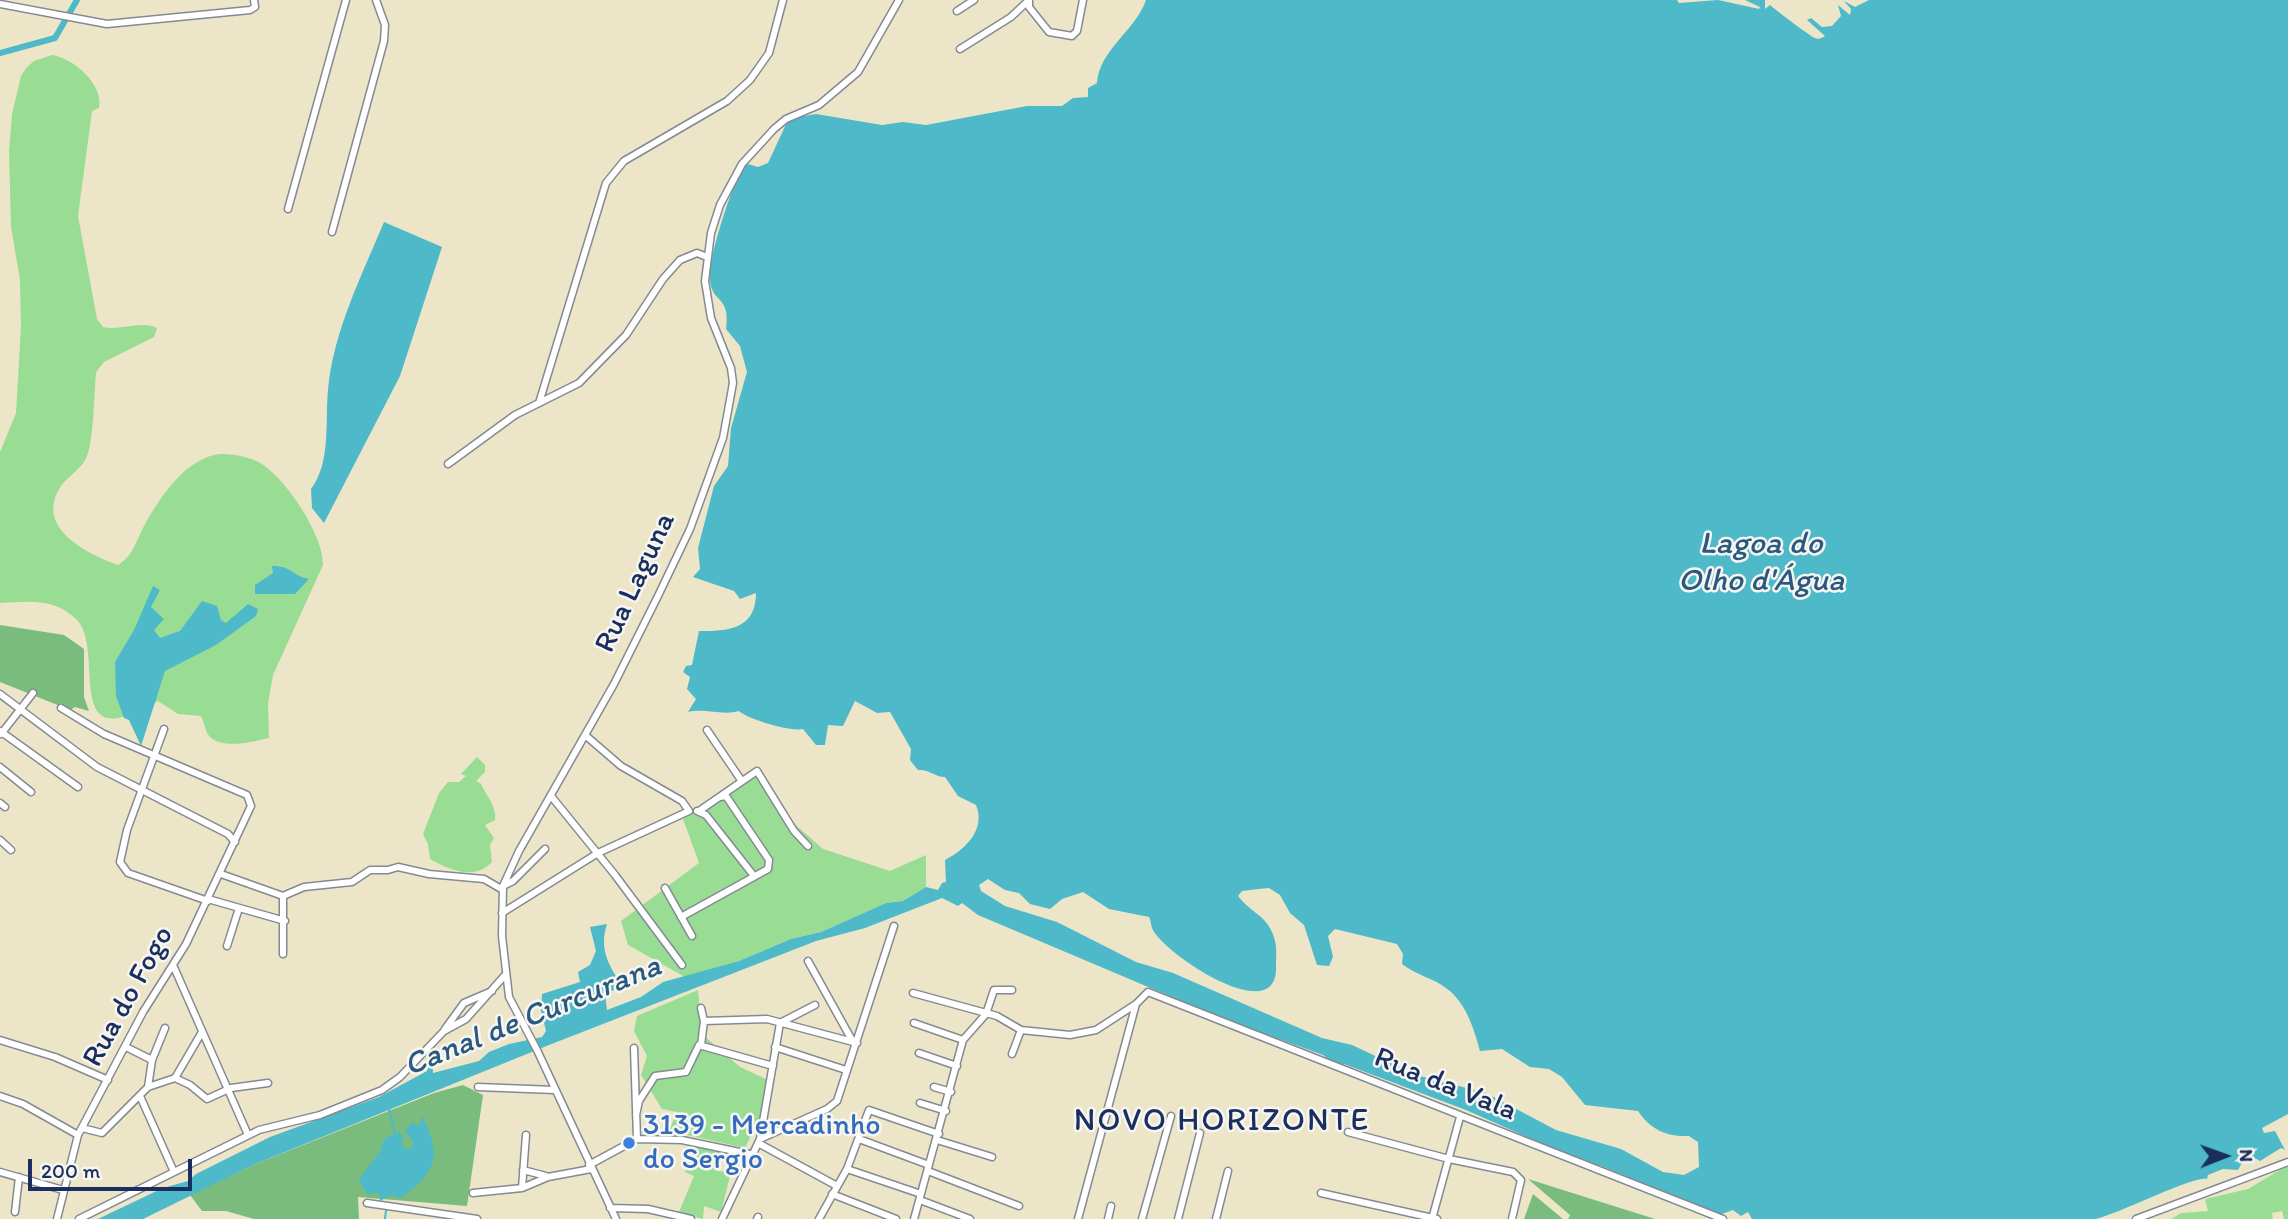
<!DOCTYPE html>
<meta charset="utf-8">
<style>
body{margin:0}
#map{position:relative;width:2288px;height:1219px;overflow:hidden;background:#ece5c8;font-family:Itim,sans-serif}
canvas{display:block}
.north{position:absolute;left:2190px;top:1121px;width:70px;height:70px;-webkit-text-stroke:5px #f6f6f2;paint-order:stroke;rotate:89deg;font-size:19px;font-weight:700;line-height:28px;text-align:center;color:#1b2f5e}
.north::after{content:'';display:block;margin:auto;width:24px;height:32px;background:#1b2f5e;clip-path:polygon(50% 0,100% 100%,50% 72%,0 100%)}
.scale{position:absolute;left:28px;top:1159px;width:164px;height:32px;box-sizing:border-box;border:4px solid #1b2f5e;border-top:0;padding-left:9px;font-size:21px;line-height:24px;white-space:nowrap;color:#1b2f5e;-webkit-text-stroke:5px #f6f6f2;paint-order:stroke}
</style>
<div id="map">
<canvas width="2288" height="1219"></canvas>
<div class="north">N</div>
<div class="scale">200 m</div>
</div>
<script>
const g = document.querySelector('canvas').getContext('2d');
g.lineJoin = 'round';
function paint(path, color) { g.fillStyle = color; g.fill(path, 'evenodd'); }
function strokePath(path, color, width, dash) { g.strokeStyle = color; g.lineWidth = width; g.lineCap = dash ? 'butt' : 'round'; g.setLineDash(dash || []); g.stroke(path); }
function write(font, color, halo, rows, align = 'center') {
  g.font = font + ' Itim,sans-serif'; g.lineWidth = 5; g.setLineDash([]); g.textBaseline = 'middle'; g.strokeStyle = halo; g.fillStyle = color; for (const [text, x, y, turn = 0] of rows) {
    g.save(); g.translate(x, y); g.rotate((+turn || 0) * Math.PI / 180); g.textAlign = isNaN(turn) ? turn : align; if (halo) g.strokeText(text, 0, 0); g.fillText(text, 0, 0); g.restore();
  }
}
paint(new Path2D(`
 M52 55C73 58 104 84 99 108L92 111 78 216 97 319 103 327C120 331 142 320 157 328L154 337 104 362 96 372C94 394 94 434 88 453 84 468 70 474 61 486 33 528 88 554 118 565 133 556 136 541 144 526 159 499 182 463 214 455 227 452 248 456 260 463 286 478 324 536 323 565L273 675 268 703 269 738C253 742 217 751 207 733 205 728 204 722 201 716L178 714 158 701C145 709 132 715 118 718 74 726 101 645 77 620 54 597 28 602 0 603V452L16 413 21 326 20 280 11 227 9 151 12 114 21 76 26 68 34 61Z
 M477 757 485 765V772L476 781 481 784C486 795 497 807 495 820L485 825 494 838 490 845 492 862C474 881 450 870 430 859L428 844 423 834 439 793 448 782H459L466 776 461 774Z
 M759 771 790 820 823 849 890 871 926 855V887L903 901 886 903 821 932 791 939 739 961 685 977 628 945 621 921 699 863 683 819Z
 M698 990 702 1034 740 1067 768 1080 758 1135 752 1133 745 1148 669 1131 677 1112 662 1109 641 1075 647 1056 634 1031 637 1016Z
 M690 1143 721 1151 718 1171 731 1172 721 1212 704 1206 703 1219 679 1212 694 1176 685 1172Z
 M2288 1165V1219H2284L2282 1211 2272 1213 2273 1219H2171L2181 1213 2208 1211 2205 1199 2248 1189Z`), '#99dd95');
paint(new Path2D(`
 M0 625 64 635 84 649V697L89 711 75 707 70 710 0 682Z
 M463 1085 483 1095 467 1206 358 1197 359 1219H254L226 1211H202L190 1195 253 1165 434 1093Z
 M1528 1179 1655 1219H1568L1570 1215Z
 M1533 1194 1563 1219H1524Z`), '#7abc7e');
paint(new Path2D(`
 M1146 0H1677L1679 3 1718 0 1759 9 1760 7 1745 0H1765V9L1770 5C1773 8 1811 37 1815 38 1820 40 1821 38 1825 36L1807 20 1811 18 1822 27 1832 26 1841 16 1838 5 1850 15 1851 9 1844 1 1855 7 1869 0H2288V1114L2262 1128 2264 1133 2275 1131 2285 1150 2281 1148 2260 1161 2253 1157 2243 1161 2238 1170 2223 1169 2208 1175 2207 1179C2192 1176 2121 1213 2096 1219H1752L1748 1212 1741 1216 1733 1210 1719 1215 1599 1165 1586 1163 1466 1110 1344 1064 1339 1067 1323 1055 1224 1019 978 915 962 903 958 906 942 898 865 928 816 941 549 1045 253 1165 143 1219H98L163 1188 188 1181 196 1174 270 1137 379 1097 427 1071 432 1054 433 1073 479 1061 489 1052 509 1044 542 1037 546 1031 541 1011 542 994 580 982 578 972 590 965 596 951 590 927 607 924C599 948 608 965 622 985L605 995 607 1010 641 997 663 982 739 961 791 939 821 932 886 903 903 901 926 887 938 890 942 883 946 882 945 860C966 849 986 829 976 805L958 796 945 777C935 777 929 769 918 770L910 760 911 749 890 712 877 713 855 701 843 726 828 725 825 745H816L803 729C792 732 749 720 739 711 722 716 706 708 688 712L696 699 687 689 690 677 683 672 686 666 692 665 699 631C727 631 756 630 756 593L740 599 734 591 693 577 700 569 698 548 714 486 728 466 731 428 747 372 740 346 726 329C731 295 712 304 710 280 708 258 731 189 742 169L748 164 758 167 768 163 787 122 792 118 816 114 882 125 903 122 926 125 1027 106H1062L1073 98 1088 97V88L1097 83C1099 50 1136 30 1146 0ZM988 879 1005 890 1019 893 1030 904 1050 909 1062 899 1083 892 1109 909 1149 917C1151 921 1151 925 1152 928 1162 953 1278 1030 1276 967 1276 953 1278 944 1271 930 1264 915 1248 910 1238 896L1242 891 1258 889 1269 888 1280 895 1290 913 1304 925 1317 965 1329 966 1333 957 1328 936 1335 929 1397 944 1403 954 1402 964C1416 975 1433 978 1446 988 1466 1002 1474 1029 1480 1051L1502 1049 1530 1067 1549 1069 1562 1077 1585 1105 1638 1111C1651 1130 1667 1137 1689 1136L1698 1142 1699 1167 1684 1175 1663 1172 1621 1149 1556 1130 1486 1093 1416 1075 1352 1045 1322 1038 1173 973 1136 962 1057 922 1005 906 981 891 979 885Z
 M384 222 442 247 400 376 324 523 312 508 311 489C331 463 325 421 328 390 333 332 362 275 384 222Z
 M272 566C293 566 292 576 309 579L295 594H255V585L273 573Z
 M153 586 160 590 151 607 164 619 154 630 160 638 180 631 202 601 217 606 221 620 226 623 248 604 258 609 256 616 216 645 165 671 141 746 129 720 124 718 116 696 115 662 134 630Z
 M422 1116C443 1156 436 1173 400 1198L391 1195 380 1201 379 1193 367 1194 359 1180 380 1151 384 1139 399 1132 403 1137 402 1147 410 1150 414 1143 405 1131 413 1122 419 1127Z`), '#4db9c9');
strokePath(new Path2D(`
 M389 1109 395 1135
 M385 1219 386 1210`), '#4db9c9', 2);
strokePath(new Path2D(`
 M0 53 55 38 77 0`), '#4db9c9', 6);
const minor = new Path2D(`
 M1029 0V7L1049 32 1072 36 1077 31 1083 0
 M0 4 107 24 250 10 255 7 254 0
 M957 11 974 0
 M960 49 1011 17 1029 0
 M288 209 346 0
 M332 232 384 41 385 25 376 0
 M539 403 606 183 624 161 727 101 750 80 769 53 783 0
 M448 464 515 415 579 383 626 335 663 279 680 260 697 253 707 257
 M0 694 97 767 228 834 235 842
 M164 729 127 830 120 862 128 873 208 901
 M707 730 741 780
 M0 731 78 787
 M1 734 33 693
 M585 735 621 766 682 801 689 811
 M0 767 31 792
 M551 796 615 875 682 965
 M0 803 5 807
 M697 811 706 815 754 876
 M699 811 757 771 794 831 808 846
 M0 840 11 850
 M221 874 283 896
 M503 886 513 881 545 849
 M665 888 692 936
 M283 896 304 887 352 882 370 870H388L398 867 429 874 484 879 503 890
 M208 899 285 921
 M502 913 598 853 689 811
 M681 917 768 869 769 860 726 796 720 797
 M227 946 239 908
 M283 954V896
 M808 961 853 1042
 M173 965 248 1135
 M913 993 997 1016 1021 1030 1070 1035 1096 1030 1136 1004
 M704 1021 767 1019 857 1043
 M914 1023 963 1040
 M445 1029 464 1003 492 991
 M0 1040 55 1057 108 1080
 M701 1045 704 1021 701 1008
 M126 1047 152 1060 148 1087
 M775 1047 846 1070
 M634 1048 637 1139
 M919 1053 957 1066
 M1012 1054 1021 1030
 M152 1060 165 1028
 M175 1078 190 1085 207 1099 231 1088 268 1083
 M478 1087 554 1090
 M934 1087 951 1092
 M0 1096 23 1104 78 1135
 M140 1096 174 1172
 M920 1103 946 1111
 M636 1115 639 1101 655 1076 686 1072 699 1045 773 1066
 M82 1128 102 1133 148 1087 175 1078 202 1032
 M1348 1132 1449 1159 1513 1172 1521 1180 1512 1219
 M760 1139 827 1109 837 1101 894 926
 M859 1139 929 1165
 M937 1140 992 1157
 M758 1143 837 1186
 M589 1165 637 1139 682 1140 754 1155
 M847 1169 921 1194
 M523 1170 546 1176
 M928 1171 1019 1206
 M0 1172 63 1190
 M522 1188 526 1135
 M473 1193 522 1188 548 1177 591 1169
 M1321 1193 1437 1219
 M832 1194 896 1219
 M920 1200 970 1219
 M367 1203 477 1219
 M610 1208 648 1209 691 1219
 M15 1212 19 1177
 M57 1219 78 1135 143 1012 186 944 251 806 247 795 104 734 61 708
 M79 1219 259 1130 320 1115 382 1090 400 1077 444 1031 466 1019 506 974
 M616 1219 537 1050 509 997 502 936 503 886 519 851 614 684 658 596 690 529 723 438 733 383 731 368 711 318 705 281 711 233 720 205 742 164 774 129 786 119 819 105 858 72 899 0
 M722 1219 760 1139 780 1023 815 1005
 M757 1219 758 1217
 M819 1219 847 1169 869 1110 939 1134
 M914 1219 963 1040 986 1014 994 990H1012
 M1078 1219 1136 1004 1148 992 1723 1219
 M1108 1219 1111 1206
 M1142 1219 1171 1116
 M1178 1219 1200 1133
 M1216 1219 1228 1171
 M1432 1219 1460 1117
 M2136 1219 2288 1162`);
strokePath(minor, '#848a93', 9);
strokePath(minor, '#fff', 6);
for (const [x, y, r, color] of [
 [629,1143,7,"#3f7fe0"]
]) { const dot = new Path2D(); dot.arc(x, y, r, 0, 2 * Math.PI); g.fillStyle = color; g.fill(dot); strokePath(dot, '#f6f6f2', 2.5); }
write('30px', '#1b2f5e', '#f6f6f2', [
 ["Rua Laguna",636,583,-65],
 ["Rua do Fogo",129,997,-61],
 ["Rua da Vala",1445,1085,22]
]);
write('30px', '#366cbe', '#f6f6f2', [
 ["3139 - Mercadinho",643,1126],
 ["do Sergio",643,1160]
], 'left');
write('italic 32px', '#2a587e', '#f6f6f2', [
 ["Lagoa do",1761,545],
 ["Olho d'Água",1761,582],
 ["Canal de Curcurana",533,1017,-22]
]);
g.letterSpacing = '2px';
write('32px', '#1b2f5e', '#f6f6f2', [
 ["NOVO HORIZONTE",1222,1122]
]);
g.letterSpacing = '0px';
</script>
